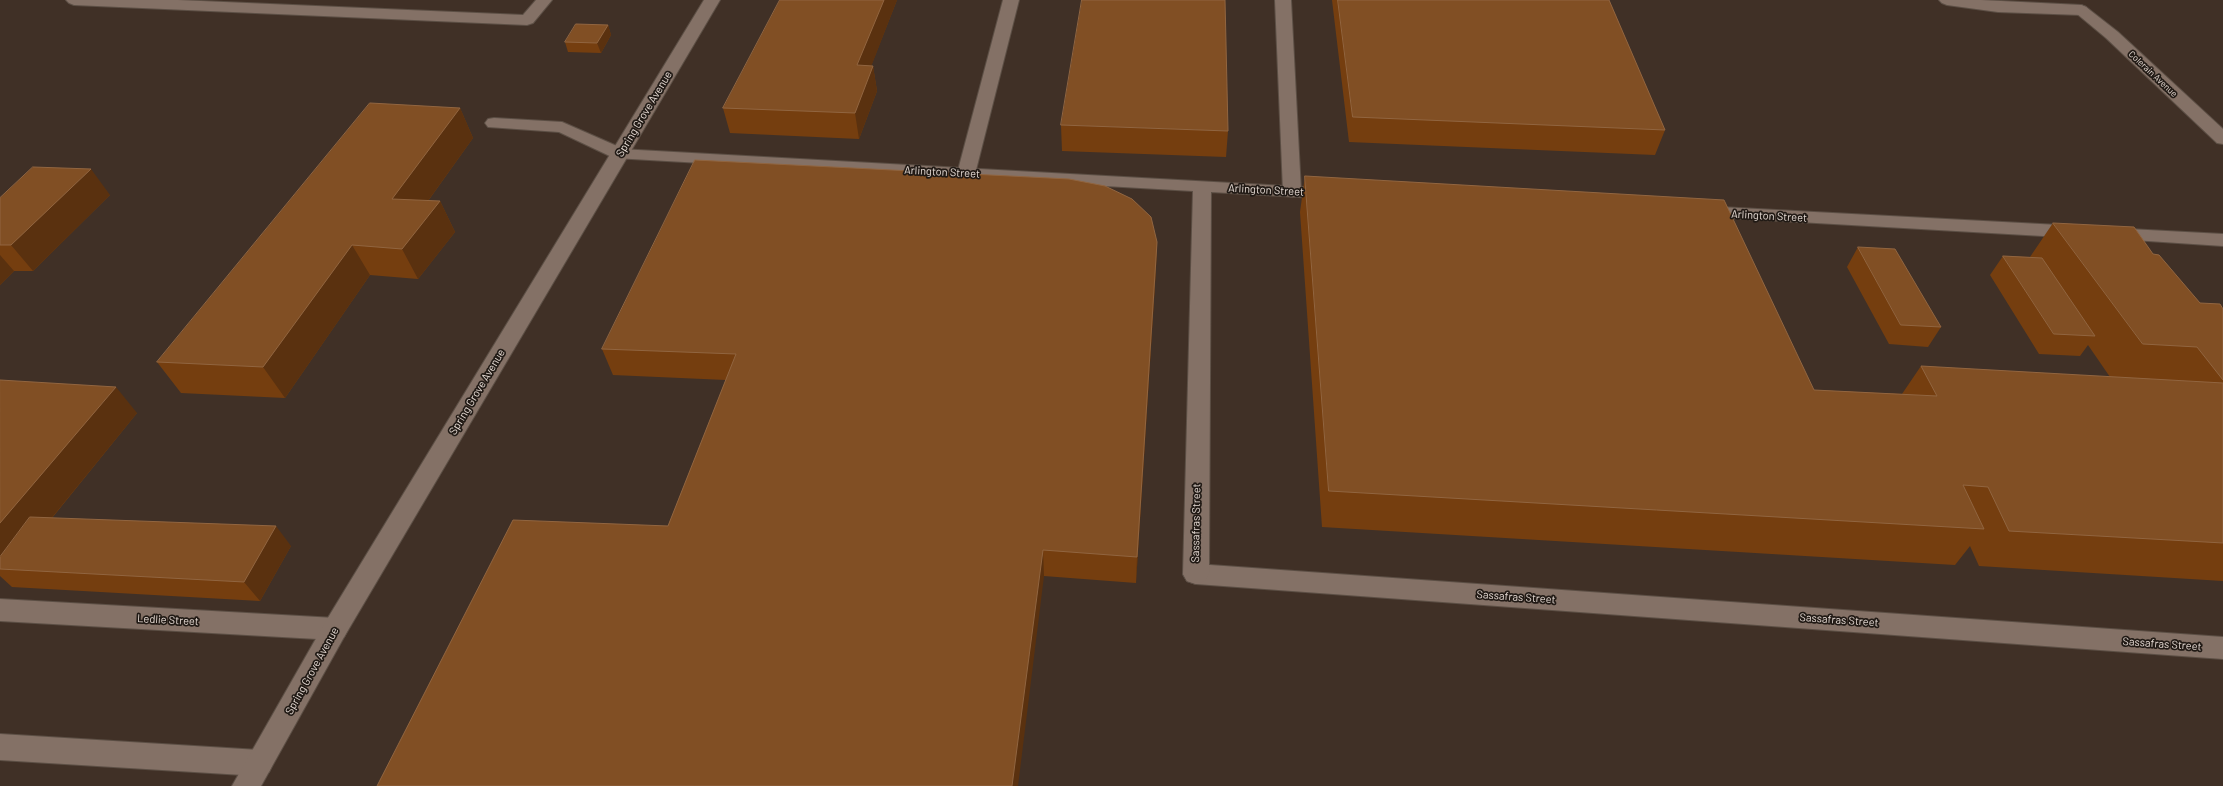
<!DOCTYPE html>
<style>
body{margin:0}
canvas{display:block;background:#403026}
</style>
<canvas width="2223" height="786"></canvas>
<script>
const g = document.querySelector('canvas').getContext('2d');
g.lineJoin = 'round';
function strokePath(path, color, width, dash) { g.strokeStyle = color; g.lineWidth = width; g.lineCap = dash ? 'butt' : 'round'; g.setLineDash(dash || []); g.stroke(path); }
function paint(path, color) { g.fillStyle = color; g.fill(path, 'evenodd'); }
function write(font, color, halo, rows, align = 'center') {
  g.font = font + ' Barlow,sans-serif'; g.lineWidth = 3.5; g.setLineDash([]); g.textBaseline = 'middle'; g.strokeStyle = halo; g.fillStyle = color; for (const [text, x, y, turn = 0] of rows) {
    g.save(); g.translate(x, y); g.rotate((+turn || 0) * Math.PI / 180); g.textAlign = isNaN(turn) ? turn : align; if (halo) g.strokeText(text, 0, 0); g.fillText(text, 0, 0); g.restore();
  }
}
const service = new Path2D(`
 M66 0H178L523 15 536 0H552L533 23 527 25 74 5 69 3Z
 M1003 0H1019L975 174 972 178 966 179 960 178 957 174Z
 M1275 0H1291L1301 191 1299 195 1292 197 1285 195 1283 191Z
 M1939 0H1981L2081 5 2086 7 2089 10 2086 13 2081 15 1998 12 1947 5 1942 3Z
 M494 118 562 122 626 150 629 154 626 158 620 159 614 158 559 132 488 127 485 123 488 119Z
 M1196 564 2223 637V659L1196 584 1187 581 1183 574 1187 567Z
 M0 599 335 618 344 621 348 629 344 637 335 640 0 621Z
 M0 734 259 750 269 754 273 763 269 772 259 776 0 760Z`);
const minor = new Path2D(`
 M2081 5 2086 7 2118 32 2223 129V144L2217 143 2106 38 2076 13 2073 10 2076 7Z
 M620 149 1340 189 1342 193 1340 197 1333 199 1211 192 1209 574 1205 581 1196 584 1187 581 1183 574 1193 191 614 158 611 154 614 150Z
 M1701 206 2078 226 2085 228 2088 232 2085 236 2078 238 1694 216 1692 212 1694 208Z
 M2110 228 2223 234V246L2103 238 2100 234 2103 230Z`);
const secondary = new Path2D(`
 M704 0H720L344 637 261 786H232L326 621Z`);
strokePath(service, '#5c4f45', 2);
strokePath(minor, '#5c4f45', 2);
strokePath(secondary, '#5c4f45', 2);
paint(service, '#847166');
paint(minor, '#847166');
paint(secondary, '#847166');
paint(new Path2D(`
 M897 0 871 66H873L877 91 859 139 730 133 723 108Z
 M1332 0H1609L1665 130 1655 155 1349 142Z
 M608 25 611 35 601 53 568 52 565 42Z
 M460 108 473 138 428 201H440L455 232 418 279 370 275 285 398 181 393 157 362Z
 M1061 125 1228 131 1226 157 1062 151Z
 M1305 176 1814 390 1902 394 1921 366 2110 377 2088 345 2080 356 2039 354 1990 275 2003 256 2030 257 2053 223 2153 254 2200 303 2223 309V581L1979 566 1970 546 1955 565 1322 527 1300 212Z
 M110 195 33 271H14L0 285V198Z
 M1157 242 1156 268 1136 583 1044 576 668 526 726 380 613 375 602 349Z
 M1858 247 1941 327 1928 347 1889 344 1847 267Z
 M0 380 137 413 52 518 291 546 260 601 12 587 0 576Z`), '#753e0f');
paint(new Path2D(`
 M884 0H897L862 90 857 65Z
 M608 25 611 35 601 53 597 43Z
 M873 66 877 91 859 139 855 113Z
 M460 108 473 138 407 230 392 199Z
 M91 169 110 195 33 271 11 245Z
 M440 201 455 232 418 279 402 249Z
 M1157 242 1156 268 1136 583 1137 557Z
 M352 245 370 275 285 398 263 367Z
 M0 255 14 271 0 285Z
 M116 387 137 413 10 569H0V523Z
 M276 526 291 546 260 601 244 582Z
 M1043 550 1044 576 1018 786H1012Z`), '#5a310f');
const building = new Path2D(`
 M780 0H884L857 65 873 66 855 113 723 108Z
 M1082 0H1225L1228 131 1061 125Z
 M1338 0H1609L1665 130 1353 117Z
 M576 24 608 25 597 43 565 42Z
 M370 103 460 108 392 199 440 201 402 249 352 245 263 367 157 362Z
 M695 160 1069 179 1105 186 1132 199 1151 217 1157 242 1137 557 1043 550 1012 786H377L513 520 668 526 736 354 602 349Z
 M33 167 91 169 11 245H0V198Z
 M1305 176 1724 200 1814 390 1937 396 1921 366 2223 383V543L2009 531 1988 487 1963 485 1984 529 1329 491Z
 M2053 223 2134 227 2153 254 2159 255 2200 303 2220 304 2223 309V380L2197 347 2143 344Z
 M1858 247 1895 249 1941 327 1901 325Z
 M2003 256 2042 258 2095 336 2054 334Z
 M0 380 116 387 0 523Z
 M30 517 276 526 244 582 0 569V557Z`);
paint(building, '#814f24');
strokePath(building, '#916540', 1);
write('9px', '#e6dbd4', '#211a15', [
 ["Colerain Avenue",2153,74,43]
]);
write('11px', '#e6dbd4', '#211a15', [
 ["Spring Grove Avenue",644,114,-59],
 ["Arlington Street",942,172,3],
 ["Arlington Street",1266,190,3],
 ["Arlington Street",1769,216,3],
 ["Spring Grove Avenue",477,392,-59],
 ["Sassafras Street",1196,523,-89],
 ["Sassafras Street",1516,597,4],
 ["Ledlie Street",168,620,3],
 ["Sassafras Street",1839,620,4],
 ["Sassafras Street",2162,644,4],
 ["Spring Grove Avenue",312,671,-61]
]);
</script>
